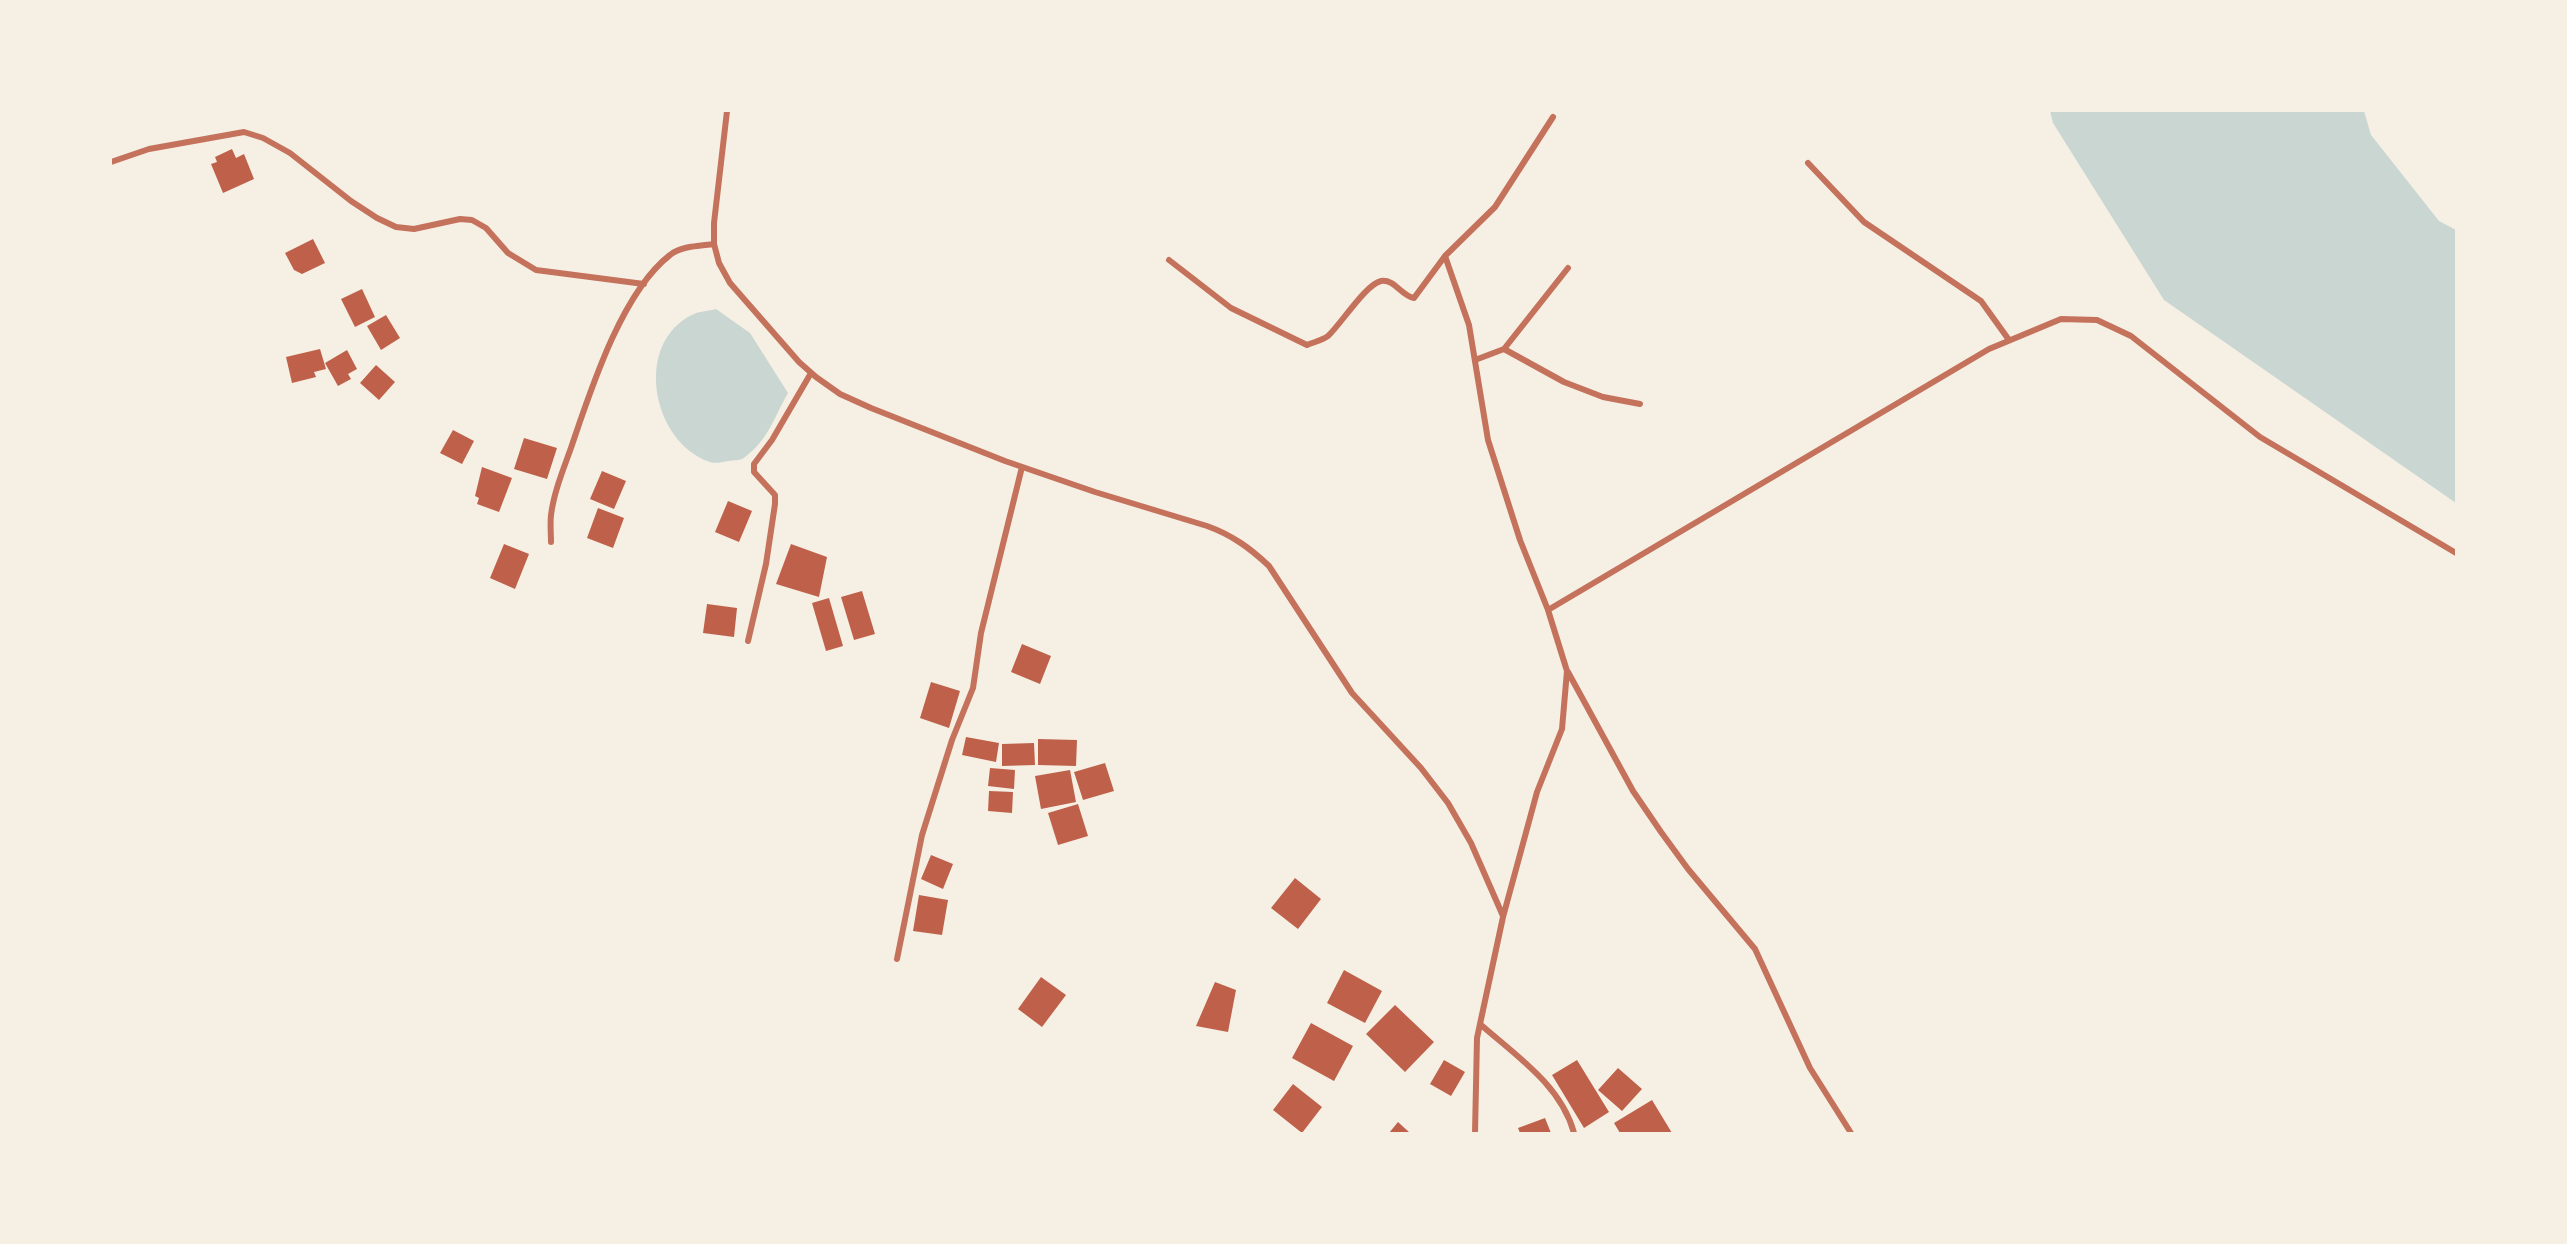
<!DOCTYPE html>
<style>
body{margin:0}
#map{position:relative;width:2567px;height:1244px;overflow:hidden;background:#f6efe4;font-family:Karla,sans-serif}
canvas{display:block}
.frame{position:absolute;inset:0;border:112px solid #f6efe4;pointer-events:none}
</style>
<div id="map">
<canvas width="2567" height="1244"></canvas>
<div class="frame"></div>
</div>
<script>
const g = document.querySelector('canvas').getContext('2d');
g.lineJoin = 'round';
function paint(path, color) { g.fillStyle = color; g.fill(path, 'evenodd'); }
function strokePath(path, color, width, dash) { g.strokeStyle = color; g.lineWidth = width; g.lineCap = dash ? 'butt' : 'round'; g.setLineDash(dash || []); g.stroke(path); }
paint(new Path2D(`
 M2050 111H2364L2371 135 2439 221 2456 230V503L2164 300 2053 123Z
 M716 309 750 333 788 393C774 417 769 439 745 457 741 461 734 460 728 461 722 462 715 464 710 462 652 443 632 342 694 314 700 311 709 311 716 309Z`), '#c9d6d2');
paint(new Path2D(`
 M232 149 236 158 244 154 254 179 223 193 211 164 217 162 215 157Z
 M313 239 325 263 302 274 294 270 285 253Z
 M362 289 375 317 355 327 341 299Z
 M386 315 400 338 381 350 367 326Z
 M320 349 326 369 314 372 316 377 292 383 286 357Z
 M347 350 357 369 348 374 351 379 338 386 325 363Z
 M376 365 395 382 379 400 360 383Z
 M453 430 474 441 462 464 440 453Z
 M524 438 557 448 547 479 514 469Z
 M482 467 512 478 499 512 477 504 479 498 475 496Z
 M602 471 626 481 614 509 590 499Z
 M728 501 752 511 739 542 715 532Z
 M598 508 624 518 613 548 587 538Z
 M504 544 529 554 515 589 490 578Z
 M791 544 827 557 819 597 776 584Z
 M862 591 875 634 854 640 841 597Z
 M829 598 843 646 826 651 812 603Z
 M707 604 737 608 734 637 703 633Z
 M1022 644 1051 656 1040 684 1011 672Z
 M931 682 960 691 949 728 920 718Z
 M966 737 999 743 996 762 962 755Z
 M1038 739 1077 740 1076 766 1038 765Z
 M1034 743 1035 765 1002 766V744Z
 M1105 763 1114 791 1083 800 1074 772Z
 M990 768 1015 770 1014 789 988 786Z
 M1070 770 1076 802 1041 809 1035 776Z
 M989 791 1013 792 1012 813 988 811Z
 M1078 804 1088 836 1058 845 1048 813Z
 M931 855 953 864 943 889 921 879Z
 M1295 878 1321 899 1298 929 1271 908Z
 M919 895 948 900 942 935 913 931Z
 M1344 970 1382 991 1365 1023 1327 1003Z
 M1041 977 1066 995 1042 1027 1018 1009Z
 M1215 982 1236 990 1228 1032 1196 1026Z
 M1395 1005 1434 1042 1405 1072 1366 1034Z
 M1311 1023 1353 1046 1334 1081 1292 1058Z
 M1444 1060 1465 1072 1451 1096 1430 1084Z
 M1577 1060 1609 1112 1584 1128 1552 1075Z
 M1618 1068 1642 1089 1622 1111 1598 1090Z
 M1293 1084 1322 1107 1302 1133 1273 1110Z
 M1652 1100 1672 1133H1620L1614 1123Z
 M1545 1118 1551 1133H1520L1518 1128Z
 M1398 1122 1410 1133H1389Z`), '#bf614a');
strokePath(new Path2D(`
 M727 111 714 223V244L719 263 730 283 799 362 816 377 840 394 871 408 1005 461 1095 492 1207 526C1232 535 1250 548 1269 566L1352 693 1421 768 1448 803 1471 843 1503 916
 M111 162 149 149 244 132 263 138 290 153 351 201 377 218 396 227 414 229 460 219 472 220 486 228 508 253 536 270 644 284
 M1808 163 1864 222 1981 301 2009 340
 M1445 256 1469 325 1488 440 1520 540 1548 610
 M1169 260 1231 308 1307 345C1314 342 1323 340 1328 336 1341 324 1366 284 1381 281 1395 279 1401 296 1414 298L1445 256 1495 207 1553 117
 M1504 349 1568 268
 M1475 360 1504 349 1564 382 1603 397 1640 404
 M551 542C551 534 550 524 551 515 554 491 564 468 572 445 591 389 622 292 670 255 681 246 699 246 714 244
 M748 641 766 564 775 504V495L754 472V464L772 440 811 373
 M1568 672 1633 791 1661 832 1688 869 1755 949 1810 1068 1851 1133
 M897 959 922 835 952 740 973 688 981 633 1022 467
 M1480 1024C1515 1055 1561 1085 1574 1133
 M1475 1133 1477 1038 1480 1024 1503 917 1537 792 1562 729 1567 671 1548 610 1989 349 2061 319 2097 320 2131 336 2260 437 2456 553`), '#c5725c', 6);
</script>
